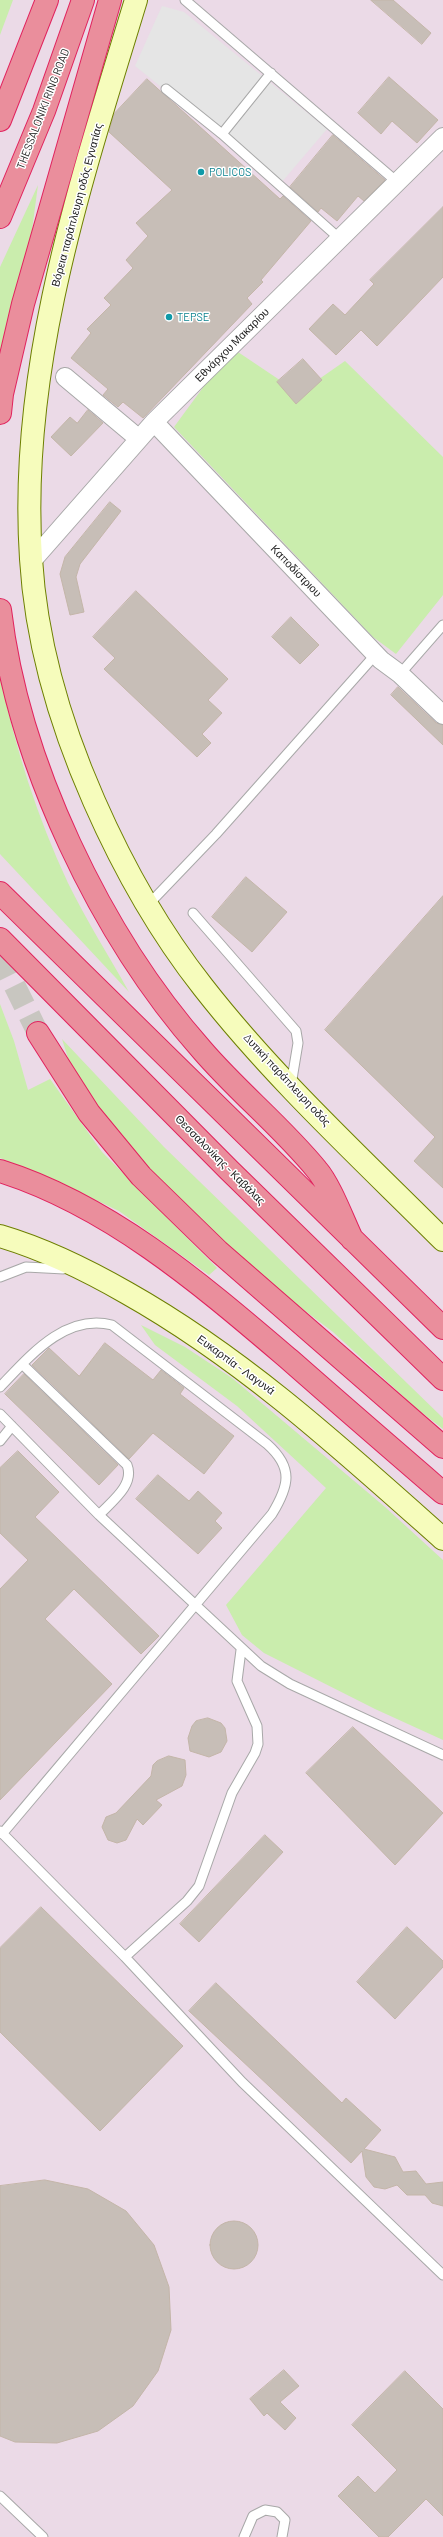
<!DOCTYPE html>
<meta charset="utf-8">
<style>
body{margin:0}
canvas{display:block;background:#f2efe8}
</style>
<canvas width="443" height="2537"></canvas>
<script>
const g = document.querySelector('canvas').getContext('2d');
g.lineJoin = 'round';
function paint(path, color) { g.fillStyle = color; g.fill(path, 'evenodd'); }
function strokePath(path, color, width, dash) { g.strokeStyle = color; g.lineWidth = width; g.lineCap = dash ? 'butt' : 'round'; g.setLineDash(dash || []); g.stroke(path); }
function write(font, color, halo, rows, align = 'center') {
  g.font = font + ' Barlow,sans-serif'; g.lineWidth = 3; g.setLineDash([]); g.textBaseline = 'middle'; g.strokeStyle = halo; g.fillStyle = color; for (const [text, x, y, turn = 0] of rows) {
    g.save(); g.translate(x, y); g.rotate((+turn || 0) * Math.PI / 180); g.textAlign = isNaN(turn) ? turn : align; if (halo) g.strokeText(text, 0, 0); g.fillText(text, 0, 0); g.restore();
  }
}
paint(new Path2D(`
 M0 0H443V2537H0Z`), '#ebdae7');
paint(new Path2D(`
 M0 0H13L0 35Z
 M38 185 30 245 0 374V267Z
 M232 348 299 393 345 361 443 457V595L396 654 373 637 174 427Z
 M0 676C15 747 37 817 68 883 86 920 109 956 129 992L0 854Z
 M0 1004 14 1041 28 1090 50 1079 102 1152 217 1268 209 1275 119 1211 43 1175 0 1158Z
 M62 1039 164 1147 443 1418V1429L416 1408 333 1332 275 1288 196 1217 152 1173 74 1077Z
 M141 1325 185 1347 232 1378 385 1507 443 1560V1740L375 1709 264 1653 242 1635 226 1605 326 1488 237 1406 155 1345Z`), '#caedad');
paint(new Path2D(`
 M162 6 184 12 327 129 281 183 135 66Z`), '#e5e5e5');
const building = new Path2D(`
 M371 0H393L431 33 422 44Z
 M389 77 438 120 417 143 392 121 381 134 358 113Z
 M147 79 280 199 283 196 311 221 261 280 263 282 247 298 252 304 143 418 123 402 118 407 103 395 108 389 71 358 91 333 87 329 111 305 104 298 133 268 126 260 148 236 136 223 172 190 109 132 114 114Z
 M333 135 385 180 364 201 358 196 337 221 321 208 318 212 290 187Z
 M443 207V277L377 346 361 330 336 355 309 329 333 304 345 315 374 284 370 280Z
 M303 359 322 380 296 404 277 382Z
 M88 410 103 423 71 456 51 437 70 417 77 423Z
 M110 502 121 511 80 564 76 577 84 612 70 615 60 574 65 557Z
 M136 591 228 679 208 700 222 713 202 734 211 743 197 757 104 669 115 658 93 637Z
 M291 617 319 645 300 664 272 637Z
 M398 687 436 723 443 725V745L391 695Z
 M246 877 287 912 252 952 212 917Z
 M443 896V1188L414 1161 435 1137 325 1030Z
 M105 1343 153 1380 161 1370 184 1388 180 1394 234 1436 204 1474 153 1433 129 1459 32 1365 49 1348 79 1376Z
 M24 1374 118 1465 99 1485 5 1394Z
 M18 1451 59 1492 35 1517 159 1636 141 1654 74 1589 45 1619 112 1684 0 1800V1589L28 1560 0 1533V1468Z
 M158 1475 189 1501 198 1491 222 1513 215 1521 222 1528 198 1554 136 1499Z
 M208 1718 221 1723 225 1728 227 1741 221 1752 209 1757 190 1751 188 1738 192 1726 196 1721Z
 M353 1727 443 1813 395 1865 306 1773Z
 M169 1756 185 1760 186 1775 182 1786 156 1800 162 1805 143 1825 137 1819 126 1840 117 1843 108 1840 102 1827 106 1817 116 1813 151 1776 153 1765 157 1761Z
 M265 1835 283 1852 199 1942 180 1924Z
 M41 1907 183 2046 100 2131 0 2032V1948Z
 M407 1927 443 1961V1967L395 2019 357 1982Z
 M216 1983 342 2103 346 2098 381 2130 364 2149 395 2157 403 2172 416 2171 426 2184 443 2182V2206L432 2203 425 2195H407L397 2185 385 2189 374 2187 366 2177 362 2151 351 2163 189 2011Z
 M45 2180 88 2189 126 2211 154 2245 169 2287 171 2330 158 2371 133 2406 98 2431 57 2443 15 2442 0 2436V2186Z
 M210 2245a24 24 0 1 1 48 0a24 24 0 1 1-48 0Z
 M284 2370 299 2386 280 2402 296 2418 285 2430 267 2413 264 2416 250 2399Z
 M405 2371 443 2409V2516L426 2499 388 2537H379L338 2496 358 2476 375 2493 397 2470 352 2425Z`);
paint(building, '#c7beb7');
strokePath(building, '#c4b6a9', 1);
strokePath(new Path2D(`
 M0 956 38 1033`), '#c8c6c0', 22, [22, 11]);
const lane = new Path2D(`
 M185 0 397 182
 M166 89 222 134 271 73
 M222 134 340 239
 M400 674 443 625
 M147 906 216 834 376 654
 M193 913 296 1031 298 1043 291 1085
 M0 1277 26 1267 64 1269
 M22 1364 127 1465C135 1485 111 1502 99 1515
 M0 1387C29 1357 65 1313 112 1325L267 1444C294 1468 289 1486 272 1514L2 1834
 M0 1414 99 1515 261 1666 290 1684 443 1755
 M0 1441 12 1426
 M0 1831 125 1957 242 2082 443 2275
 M125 1957 187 1901 199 1886 232 1793 255 1753 258 1744 257 1726 237 1681 241 1650
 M0 2496 43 2537
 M244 2537 253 2516 265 2510 277 2512 285 2520 282 2537`);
const street = new Path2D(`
 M65 377 139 439
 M154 422 381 660 400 674 443 715
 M31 562 154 422 443 137`);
const secondary = new Path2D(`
 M136 0C81 181 18 367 31 559 36 641 61 726 94 801 123 867 158 930 203 987 274 1078 361 1158 443 1240
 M0 1236C44 1249 87 1270 127 1293 244 1359 343 1450 443 1539`);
const highway = new Path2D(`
 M0 120 47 0
 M0 217 44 111 83 0
 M0 413 2 394 23 304 110 0
 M0 610C18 762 101 936 202 1050 238 1092 282 1127 317 1170 330 1185 343 1220 352 1239
 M0 893 443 1328
 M0 939 229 1170 443 1379
 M38 1033 89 1113 141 1176 218 1251 443 1447
 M0 1171C111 1206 203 1286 290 1360 341 1405 392 1449 443 1493`);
strokePath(lane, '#a8a8a8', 11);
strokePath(street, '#a8a8a8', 20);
strokePath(secondary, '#6d7f01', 24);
strokePath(highway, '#e1235e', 24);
strokePath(lane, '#fff', 9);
strokePath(street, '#fff', 18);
strokePath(secondary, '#f6fcbc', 22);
strokePath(highway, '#ea8e9c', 22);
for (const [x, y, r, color] of [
 [201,172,4,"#0f9aa8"],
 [169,317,4,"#0f9aa8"]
]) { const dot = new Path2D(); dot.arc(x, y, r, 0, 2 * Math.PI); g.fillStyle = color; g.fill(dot); strokePath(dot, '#fff', 1.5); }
write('11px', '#212121', '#fff', [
 ["THESSALONIKI RING ROAD",43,109,-69],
 ["Βόρεια παράπλευρη οδός Εγνατίας",77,205,-75],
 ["Εθνάρχου Μακαρίου",232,345,-45],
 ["Καποδίστριου",296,571,46],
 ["Δυτική παράπλευρη οδός",287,1080,47],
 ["Θεσσαλονίκης - Καβάλας",220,1160,45],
 ["Ευκαρπία - Λαγυνά",236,1365,36]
]);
write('11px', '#0d838f', '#fff', [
 ["POLICOS",209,172],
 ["TEPSE",177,317]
], 'left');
</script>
